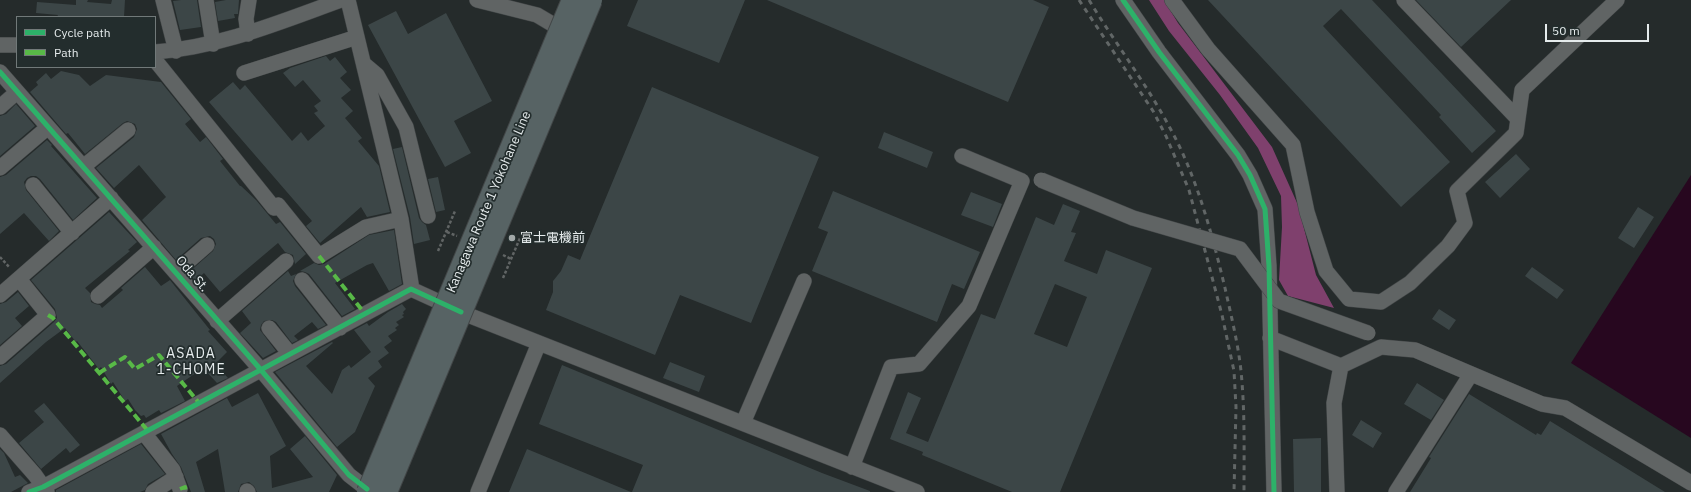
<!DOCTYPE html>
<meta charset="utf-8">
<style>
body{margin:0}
#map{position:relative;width:1691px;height:492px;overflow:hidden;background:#252b2b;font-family:"IBM Plex Sans",sans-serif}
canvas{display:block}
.legend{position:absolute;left:16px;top:16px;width:140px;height:52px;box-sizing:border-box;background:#232d2d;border:1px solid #717979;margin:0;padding:5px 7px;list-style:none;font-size:12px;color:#e5ebec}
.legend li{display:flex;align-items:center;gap:8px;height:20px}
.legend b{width:20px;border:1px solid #717979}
.scale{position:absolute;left:1545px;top:24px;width:104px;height:18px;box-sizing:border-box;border:2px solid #e5ebec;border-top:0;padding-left:5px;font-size:12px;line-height:14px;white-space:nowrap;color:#e5ebec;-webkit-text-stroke:3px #232d2d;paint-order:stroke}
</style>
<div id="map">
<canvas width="1691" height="492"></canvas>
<ul class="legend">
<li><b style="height:5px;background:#2db169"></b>Cycle path</li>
<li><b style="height:5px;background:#58b947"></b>Path</li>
</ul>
<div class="scale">50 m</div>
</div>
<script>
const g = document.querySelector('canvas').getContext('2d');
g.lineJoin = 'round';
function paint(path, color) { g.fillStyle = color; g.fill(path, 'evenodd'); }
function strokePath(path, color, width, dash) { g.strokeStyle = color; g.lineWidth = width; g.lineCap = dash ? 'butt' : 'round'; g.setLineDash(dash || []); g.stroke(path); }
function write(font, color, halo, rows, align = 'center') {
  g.font = font + ' "IBM Plex Sans","Noto Sans JP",sans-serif'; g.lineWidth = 3.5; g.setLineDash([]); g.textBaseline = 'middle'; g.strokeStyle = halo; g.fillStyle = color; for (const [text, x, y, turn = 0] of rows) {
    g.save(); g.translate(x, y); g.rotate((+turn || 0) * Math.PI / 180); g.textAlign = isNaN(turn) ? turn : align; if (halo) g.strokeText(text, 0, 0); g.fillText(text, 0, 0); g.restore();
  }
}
paint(new Path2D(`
 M1149 0H1164L1178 23 1272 147 1298 205 1316 275 1334 308 1288 296 1279 280 1282 227 1281 196 1258 148 1220 95 1169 31Z`), '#7f406d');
paint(new Path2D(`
 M1691 175V438L1571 363Z`), '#27071f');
paint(new Path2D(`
 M76 0H88L87 2 111 4 112 0H125L124 17H57L58 15 36 13 37 2 76 5Z
 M181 0H197L201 27 180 30 173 1Z
 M226 0H239L238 14H234L235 18 218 21 215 2Z
 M638 0H745L719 63 627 26Z
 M767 0H1033L1049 7 1008 102Z
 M1208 0H1372L1496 131 1472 153 1439 117 1441 115 1341 9 1323 26 1450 162 1401 207Z
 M1416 0H1511L1461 47Z
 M396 11 408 34 446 13 492 101 454 121 471 153 445 167 368 25Z
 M326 56 330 61 335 57 347 72 340 78 351 90 341 98 353 111 345 118 362 138 358 141 379 166 390 212 367 217 361 207 320 243 306 226 312 221 209 102 233 82 240 90 245 85 292 141 301 132 308 141 325 126 314 113 318 111 314 106 321 101 303 80 295 87 283 73 290 68Z
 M61 71 79 75 90 86 106 75 161 82 191 119 185 124 200 142 206 137 223 159 220 161 240 186H241L256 200 276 224 280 222 306 254 295 264 293 255 285 252 278 243 220 292 204 273 195 281 188 273 213 251 216 244 214 239 210 236 201 238 176 260 142 220 166 197 139 165 114 188 96 168 134 137 137 129 135 124 127 121 123 123 85 154 68 133 66 134 30 92 38 85 36 82 46 73 51 79Z
 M652 87 819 157 751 323 680 295 655 355 546 310 553 292V281L561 271 568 255 580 260Z
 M16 104 35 126 0 156V116L6 114Z
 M884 132 933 152 927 168 878 148Z
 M47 140 52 145 51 146 97 198 73 220 40 179 36 176H31L27 178 24 182 26 190 59 231 49 241 24 213 0 234V177L6 175Z
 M402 147 419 218 422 222 426 225 430 240 414 244 410 217 393 149Z
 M1516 154 1530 169 1500 198 1485 182Z
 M438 177 445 210 436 212 428 179Z
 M833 191 980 252 964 289 952 284 937 322 812 271 828 232 818 228Z
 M971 192 1002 204 993 227 961 215Z
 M1063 204 1080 211 1071 232 1076 233 1064 261 1097 274 1106 250 1152 268 1060 492H1012L922 455 923 452 890 439 908 392 921 398 906 433 928 442 981 314 995 319 1036 217 1054 225ZM1055 284 1087 297 1067 347 1034 334Z
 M1638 207 1654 217 1634 248 1618 238Z
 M109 212 137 242 128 250 130 251 85 288 90 293 91 302 95 304 100 305 102 308 123 290 121 288 145 267 161 286 170 280 210 330 208 331 227 352 215 364 228 378 217 383 203 368 177 386 185 401 161 413 159 410 146 418 144 415 141 416 135 410 128 399 125 401 113 382 111 384 101 367 99 369 77 341 76 342 65 328 46 342 0 383V366L6 364 54 322 57 318 55 309 31 280Z
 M394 230 402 284 389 291 373 263 367 265 335 283 355 309 342 316 309 274 305 272 300 271 314 263 319 265 324 264 369 235Z
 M1532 267 1564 290 1557 299 1525 276Z
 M288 271 291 276 296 274 293 281 295 286 326 325 318 329 312 322 294 336 298 340 292 343 276 322 272 320 264 321 261 325 260 330 276 351 263 358 240 333 251 323 242 311Z
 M18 292 29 306 15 318 22 326 0 345V304L6 302Z
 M402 304 406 309 403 312 404 314 402 315 404 317 396 322 399 325 395 328 397 330 388 336 392 341 384 347 389 353 378 361 382 367 368 378 375 386 355 432 337 447 275 372 332 342 333 343 306 366 332 394 342 370 349 365 351 368 371 352 354 330 367 323 369 326 388 312Z
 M1439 309 1456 320 1449 330 1432 319Z
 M670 362 705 376 699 392 663 378Z
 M562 365 822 473 870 491V492H632L643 465 539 424Z
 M1417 383 1444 400 1431 420 1404 404Z
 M258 393 286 446 270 456 272 488 313 477 290 449 305 436 337 475 329 492H257L254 486 249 482 241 484 238 492H225L218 449 196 462 205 492H191L181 467 172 454 161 434 227 398 232 407Z
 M1469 394 1536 435 1537 433 1541 435 1550 421 1665 492H1410L1431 458 1429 457Z
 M44 403 80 445 70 453 66 448 41 469 19 443 44 422 34 411Z
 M1361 420 1382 433 1373 448 1352 435Z
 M1321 438V492H1294L1293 439Z
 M141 444 165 474 148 484 145 490 140 492H56V490Z
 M0 449 4 453 15 477 20 475 28 483 11 492H0Z
 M527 449 631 492H509Z`), '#3c4647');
const minor = new Path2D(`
 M163 0 176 51
 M206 0 213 44
 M348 0 401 219 412 290
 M477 0 537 15 569 34
 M1123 0 1159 52 1238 155 1250 175 1265 209 1269 266 1274 492
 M1172 0 1208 49 1293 145 1307 212 1326 271 1349 299 1381 302 1410 283 1448 246 1465 223 1457 191 1516 133 1522 90 1617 0
 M1404 0 1518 119
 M248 34 246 19 249 0
 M0 45H17
 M155 52C221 47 280 22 341 0
 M155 60 274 208 278 205 319 256 366 227 401 219
 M364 64 377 75 406 127 428 216
 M0 72 261 370 349 475 367 489
 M244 73 357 37
 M0 107 17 92
 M83 167 128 130
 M0 168 47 128
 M33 185 72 233
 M176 272 207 245
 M302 280 340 328
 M0 295 111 198
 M98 296 154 247
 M217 321 286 261
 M269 328 290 354
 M1270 338 1341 366
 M0 357 48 315 19 279
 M743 423 804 281
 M144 433 173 470 180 489
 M0 435 35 475 47 492
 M852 467 891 367 919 364 969 306 1022 181 962 156
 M247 491 248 492
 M29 492 43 487 411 289 468 315 917 492
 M153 492 176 477
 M478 492 539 343
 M1337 492 1334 403 1341 366 1381 347 1415 350 1542 404 1565 408 1691 483
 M1396 492 1471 374`);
strokePath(minor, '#424647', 16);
strokePath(new Path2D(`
 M438 251 455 211
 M0 257 10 268
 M503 278 520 238`), '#616565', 2.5, [3, 2]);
strokePath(minor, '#606464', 15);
strokePath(new Path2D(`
 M1079 0 1153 111 1166 136 1189 190 1222 315 1234 371 1236 407 1234 492
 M1089 0C1115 43 1146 83 1170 128 1197 177 1212 234 1225 288 1231 315 1238 343 1241 371 1245 411 1244 452 1244 492`), '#616666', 3, [5, 5]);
const minorBridge = new Path2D(`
 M1041 180 1133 218 1240 249 1279 301 1368 333`);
const highwayBridge = new Path2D(`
 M368 492 573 0
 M386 492 591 0`);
strokePath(minorBridge, '#424647', 16, []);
strokePath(highwayBridge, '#424647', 24, []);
strokePath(new Path2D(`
 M447 232 457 236
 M503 255 511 259`), '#616565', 2.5, [3, 2]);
strokePath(minorBridge, '#606464', 15);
strokePath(highwayBridge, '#576364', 22);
strokePath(new Path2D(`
 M319 256 366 315
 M48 315 53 318 148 431
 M99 373 125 357 135 369 159 355 200 404
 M180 489 185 487 186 492`), '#58b947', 4, [8, 4]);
strokePath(new Path2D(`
 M1123 0 1159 52 1238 155 1250 175 1265 209 1269 266 1274 492
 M0 72 261 370 349 475 367 489
 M29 492 43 487 411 289 461 312`), '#2db169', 5);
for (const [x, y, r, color] of [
 [512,238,4,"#a2a8a8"]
]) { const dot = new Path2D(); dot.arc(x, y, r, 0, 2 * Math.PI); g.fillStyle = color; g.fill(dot); strokePath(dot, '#232d2d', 1.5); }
write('13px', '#e5ebec', '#232d2d', [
 ["Kanagawa Route 1 Yokohane Line",489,202,-67],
 ["Oda St.",192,274,49]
]);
write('13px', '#e5ebec', '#232d2d', [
 ["富士電機前",520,238]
], 'left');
g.letterSpacing = '1px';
write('14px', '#e5ebec', '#232d2d', [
 ["ASADA",191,354],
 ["1-CHOME",191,370]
]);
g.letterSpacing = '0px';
</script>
